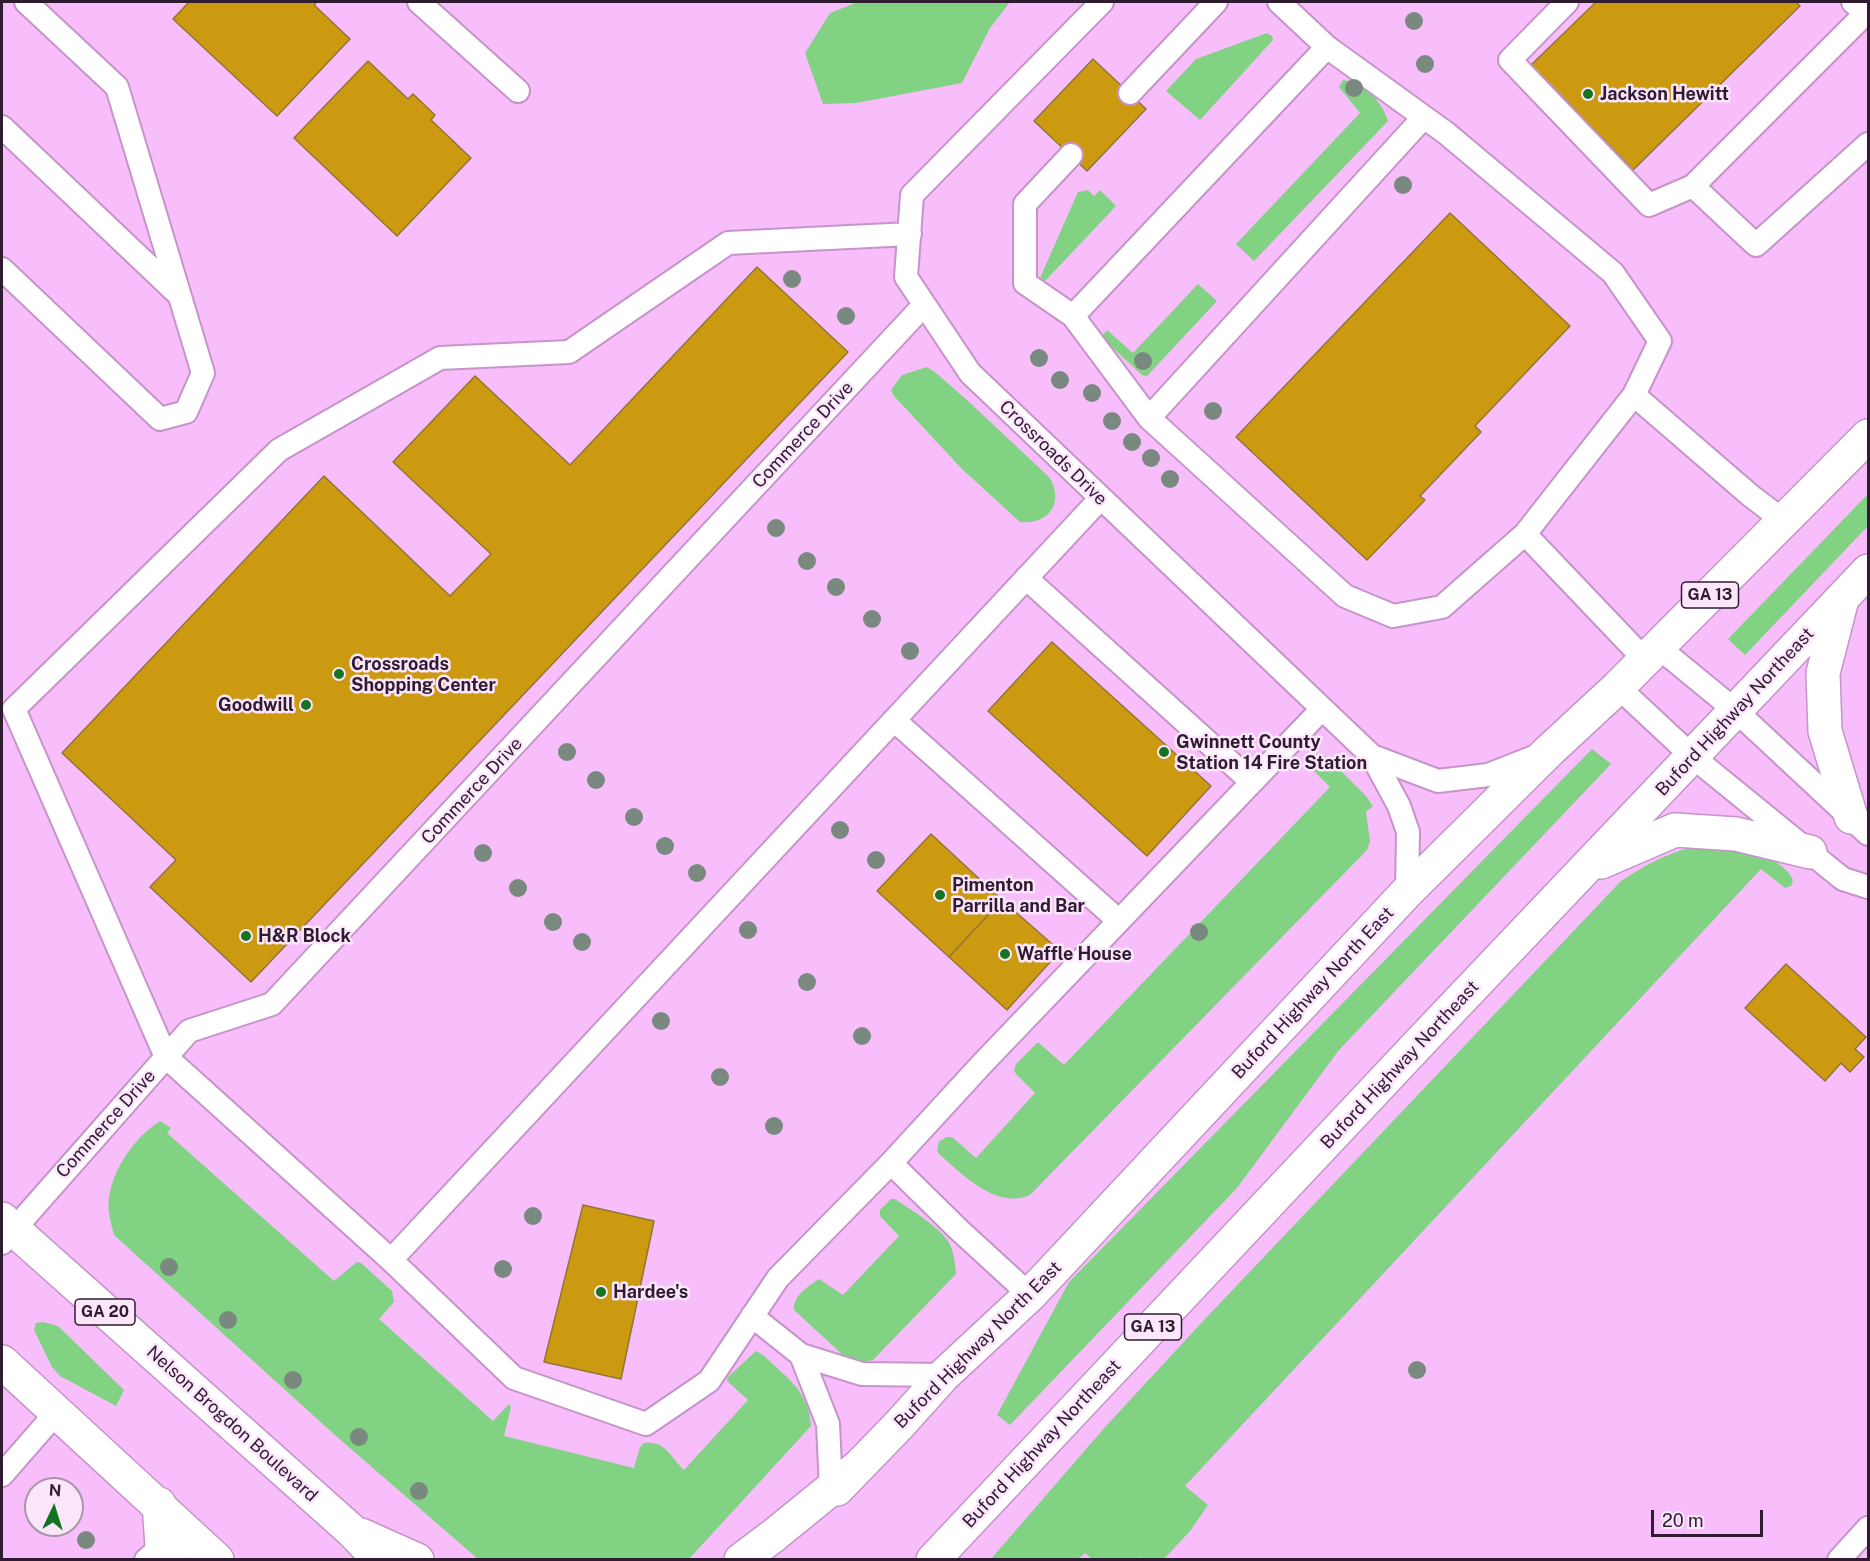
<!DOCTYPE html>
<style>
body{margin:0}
#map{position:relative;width:1870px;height:1561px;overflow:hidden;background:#fbd1fd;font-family:"Public Sans",sans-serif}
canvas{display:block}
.frame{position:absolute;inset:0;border:3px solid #2f1c31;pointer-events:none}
.north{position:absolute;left:24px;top:1477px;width:60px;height:60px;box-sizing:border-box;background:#fbe6fc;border:2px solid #a995ab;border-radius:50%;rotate:4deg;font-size:16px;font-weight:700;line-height:24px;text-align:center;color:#2f1c31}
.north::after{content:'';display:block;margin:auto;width:21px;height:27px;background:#157422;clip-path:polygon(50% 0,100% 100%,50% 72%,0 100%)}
.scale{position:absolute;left:1651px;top:1510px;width:112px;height:27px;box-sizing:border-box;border:3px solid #2f1c31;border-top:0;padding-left:8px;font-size:18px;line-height:21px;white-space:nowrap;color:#2f1c31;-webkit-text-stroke:4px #fbe6fc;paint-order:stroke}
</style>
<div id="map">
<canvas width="1870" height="1561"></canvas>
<div class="frame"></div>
<div class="north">N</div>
<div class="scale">20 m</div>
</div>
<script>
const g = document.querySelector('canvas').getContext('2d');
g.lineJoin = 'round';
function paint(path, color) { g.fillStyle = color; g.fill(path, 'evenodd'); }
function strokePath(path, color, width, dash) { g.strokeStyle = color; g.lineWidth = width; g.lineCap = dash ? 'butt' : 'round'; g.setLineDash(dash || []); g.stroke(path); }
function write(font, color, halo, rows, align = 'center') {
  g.font = font + ' "Public Sans",sans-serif'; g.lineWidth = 5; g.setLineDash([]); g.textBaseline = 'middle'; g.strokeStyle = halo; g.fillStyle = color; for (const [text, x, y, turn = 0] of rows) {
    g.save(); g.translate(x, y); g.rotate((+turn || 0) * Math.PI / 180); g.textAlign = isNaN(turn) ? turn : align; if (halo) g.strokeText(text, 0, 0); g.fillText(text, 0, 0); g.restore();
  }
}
paint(new Path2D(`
 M2 2H1868V1559L2 1560ZM36 1489H72V1525H36Z`), '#f7befb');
paint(new Path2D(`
 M858 2H1010L990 28 962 83 856 103 823 104 805 53 830 13Z
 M1267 33 1272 36 1273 40 1200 120 1166 91 1196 59Z
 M1343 80C1364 83 1382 101 1388 121L1254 261 1236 244 1360 113 1339 87Z
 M1088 190 1094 196 1100 190 1116 206 1046 280 1042 281 1040 278 1078 192Z
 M1198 284 1217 301 1147 376 1142 375 1101 337 1107 330 1133 353Z
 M927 367 936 373 968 401 1049 477C1065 502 1049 525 1020 522L962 469 894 396 891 390 902 375Z
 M1868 494V526L1745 655 1728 639Z
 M1592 749 1611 764 1339 1050 1237 1188 1010 1425 997 1415 1069 1282Z
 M1309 754H1321L1327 757 1366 796 1373 806 1366 812 1370 841 1367 850 1030 1195C996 1210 962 1174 939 1154L937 1150 939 1141 947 1137H952L976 1158 1035 1093 1016 1074 1014 1070 1016 1064 1037 1043H1039L1064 1065 1330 787 1309 766 1307 761Z
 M1697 846C1724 849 1781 851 1793 880L1791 886 1785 888 1761 869 1185 1486 1208 1505 1190 1531 1164 1559H1145L1141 1557 1137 1559H1092L1085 1553 1078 1559 990 1560 1106 1426 1204 1320 1621 881C1645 865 1669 852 1697 846Z
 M160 1121 171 1128 167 1133 334 1281 357 1262 361 1263 392 1291 394 1302 379 1319 493 1421 509 1404 511 1407 504 1436 634 1468 640 1447 644 1443C665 1440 671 1457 684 1470L748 1400 727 1381 728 1377 756 1351 763 1355C787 1378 809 1391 811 1426L689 1559H478L336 1436 114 1235C111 1223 107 1211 109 1198 113 1168 135 1137 160 1121Z
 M891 1199H895C912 1211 936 1224 948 1241 954 1251 955 1263 956 1274L873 1360 862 1362 845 1357 794 1310C792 1297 808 1286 819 1279L843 1295 899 1236 880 1216V1210Z
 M43 1322 58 1326 124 1390 116 1406 60 1376 52 1367 34 1330 36 1323Z`), '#81d383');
const building = new Path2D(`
 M189 2H317L314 5 350 39 277 116 173 19Z
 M1596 2H1796L1800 6 1633 170 1531 65Z
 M1093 59 1146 109 1087 171 1034 121Z
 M368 61 408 99 413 94 435 115 431 120 471 158 397 236 294 138Z
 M1450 213 1570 326 1475 426 1481 432 1420 496 1425 500 1367 560 1236 437Z
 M757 267 848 352 251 982 150 887 176 860 62 753 324 476 450 596 491 554 393 462 475 376 570 465Z
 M1052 642 1211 786 1147 856 988 711Z
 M931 834 1002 900 949 957 877 891Z
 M1002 900 1060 951 1007 1010 949 957Z
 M1786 964 1866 1037 1855 1049 1864 1057 1850 1072 1841 1063 1825 1081 1745 1008Z
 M583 1205 654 1221 621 1379 544 1362Z`);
paint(building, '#cc9a11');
strokePath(building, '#937533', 1.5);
const service = new Path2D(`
 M419 2 518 91
 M1102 2 912 195 906 277 970 373 1372 756 1399 806 1408 832 1407 892
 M1567 2 1510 60 1649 205 1693 186 1866 13 1853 2
 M1327 47 1446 133 1613 273 1660 341 1634 395
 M1130 93 1216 2
 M1424 117 1149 418 1345 596 1393 616 1442 607 1525 534
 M2 127 177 293
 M1071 155 1025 204V283L1073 316 1149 418
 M1693 186 1756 245 1868 144
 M910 234 728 243 569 352 440 358 279 450 14 709 166 1057 391 1260 1101 498
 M2 269 160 419 186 412 203 373 117 87 26 2
 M1073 316 1327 47 1279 2
 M1026 578 1252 782
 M1658 647 1736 711 1868 834
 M1645 660 1525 534 1634 395 1751 496 1784 521
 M1618 687 1693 757 1833 871 1843 879 1868 887
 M894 720 1119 921
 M1372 756 1438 781 1488 775 1539 755
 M891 1163 958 1229 1030 1295
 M2 1243 189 1031 272 1004 924 305
 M391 1260 514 1378 646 1424 709 1381 778 1278 891 1163 982 1064 1322 709
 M752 1316 801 1355 862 1374 944 1375
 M801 1355 828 1424 831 1489
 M2 1475 56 1413
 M146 1560 162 1546
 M1839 1560 1868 1528`);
const primary = new Path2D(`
 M1841 603 1823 673 1825 731 1851 817
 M1601 862 1675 830 1736 834 1810 852
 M837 1489 899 1425 944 1375 1030 1295 1407 892 1549 751 1618 687 1868 436
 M933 1560 1426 1036 1868 571`);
const trunk = new Path2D(`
 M2 1219 352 1531 380 1560
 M2 1362 217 1560
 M159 1504 162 1546 173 1560
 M361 1535 417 1560
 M741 1560 773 1536 858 1467`);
strokePath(service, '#c694c8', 26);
strokePath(primary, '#c694c8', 36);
strokePath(trunk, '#c694c8', 36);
strokePath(service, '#fff', 22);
strokePath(primary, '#fff', 33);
strokePath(trunk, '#fff', 33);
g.fillStyle = '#7a897f';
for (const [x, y] of [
 [1414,21],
 [1425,64],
 [1354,88],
 [1403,185],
 [792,279],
 [846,316],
 [1039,358],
 [1143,361],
 [1060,380],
 [1092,393],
 [1213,411],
 [1112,421],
 [1132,442],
 [1151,458],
 [1170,479],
 [776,528],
 [807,561],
 [836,587],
 [872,619],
 [910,651],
 [567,752],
 [596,780],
 [634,817],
 [840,830],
 [665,846],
 [483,853],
 [876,860],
 [697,873],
 [518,888],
 [553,922],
 [748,930],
 [1199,932],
 [582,942],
 [807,982],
 [661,1021],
 [862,1036],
 [720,1077],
 [774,1126],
 [533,1216],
 [169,1267],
 [503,1269],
 [228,1320],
 [1417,1370],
 [293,1380],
 [359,1437],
 [419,1491],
 [86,1540]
]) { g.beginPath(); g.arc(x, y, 9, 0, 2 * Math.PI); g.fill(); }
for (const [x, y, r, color] of [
 [1588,94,6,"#157422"],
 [339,674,6,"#157422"],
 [306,705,6,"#157422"],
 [1164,752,6,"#157422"],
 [940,895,6,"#157422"],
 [246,936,6,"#157422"],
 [1005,954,6,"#157422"],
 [601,1292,6,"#157422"]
]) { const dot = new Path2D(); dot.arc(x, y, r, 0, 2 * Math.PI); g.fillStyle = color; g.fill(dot); strokePath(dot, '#fbe6fc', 2); }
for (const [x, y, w] of [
 [1710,595,57],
 [105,1312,60],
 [1153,1327,57]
]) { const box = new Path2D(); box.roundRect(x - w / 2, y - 13, w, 26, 4.5); g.fillStyle = '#fbe6fc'; g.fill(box); strokePath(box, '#2f1c31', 1.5); }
write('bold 16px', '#2f1c31', null, [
 ["GA 13",1710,595],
 ["GA 20",105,1312],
 ["GA 13",1153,1327]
]);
write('bold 18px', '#2f1c31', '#fbe6fc', [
 ["Jackson Hewitt",1600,94],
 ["Crossroads",351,664],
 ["Shopping Center",351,685],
 ["Goodwill",294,705,"right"],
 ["Gwinnett County",1176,742],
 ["Station 14 Fire Station",1176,763],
 ["Pimenton",952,885],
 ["Parrilla and Bar",952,906],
 ["H&R Block",258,936],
 ["Waffle House",1017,954],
 ["Hardee's",613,1292]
], 'left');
write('18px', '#2f1c31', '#fbe6fc', [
 ["Commerce Drive",803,435,-47],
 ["Crossroads Drive",1053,453,44],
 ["Buford Highway Northeast",1735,712,-47],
 ["Commerce Drive",472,791,-47],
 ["Buford Highway North East",1313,993,-47],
 ["Buford Highway Northeast",1400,1065,-47],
 ["Commerce Drive",106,1124,-48],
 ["Buford Highway North East",978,1345,-45],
 ["Nelson Brogdon Boulevard",232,1424,42],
 ["Buford Highway Northeast",1042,1444,-47]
]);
</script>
